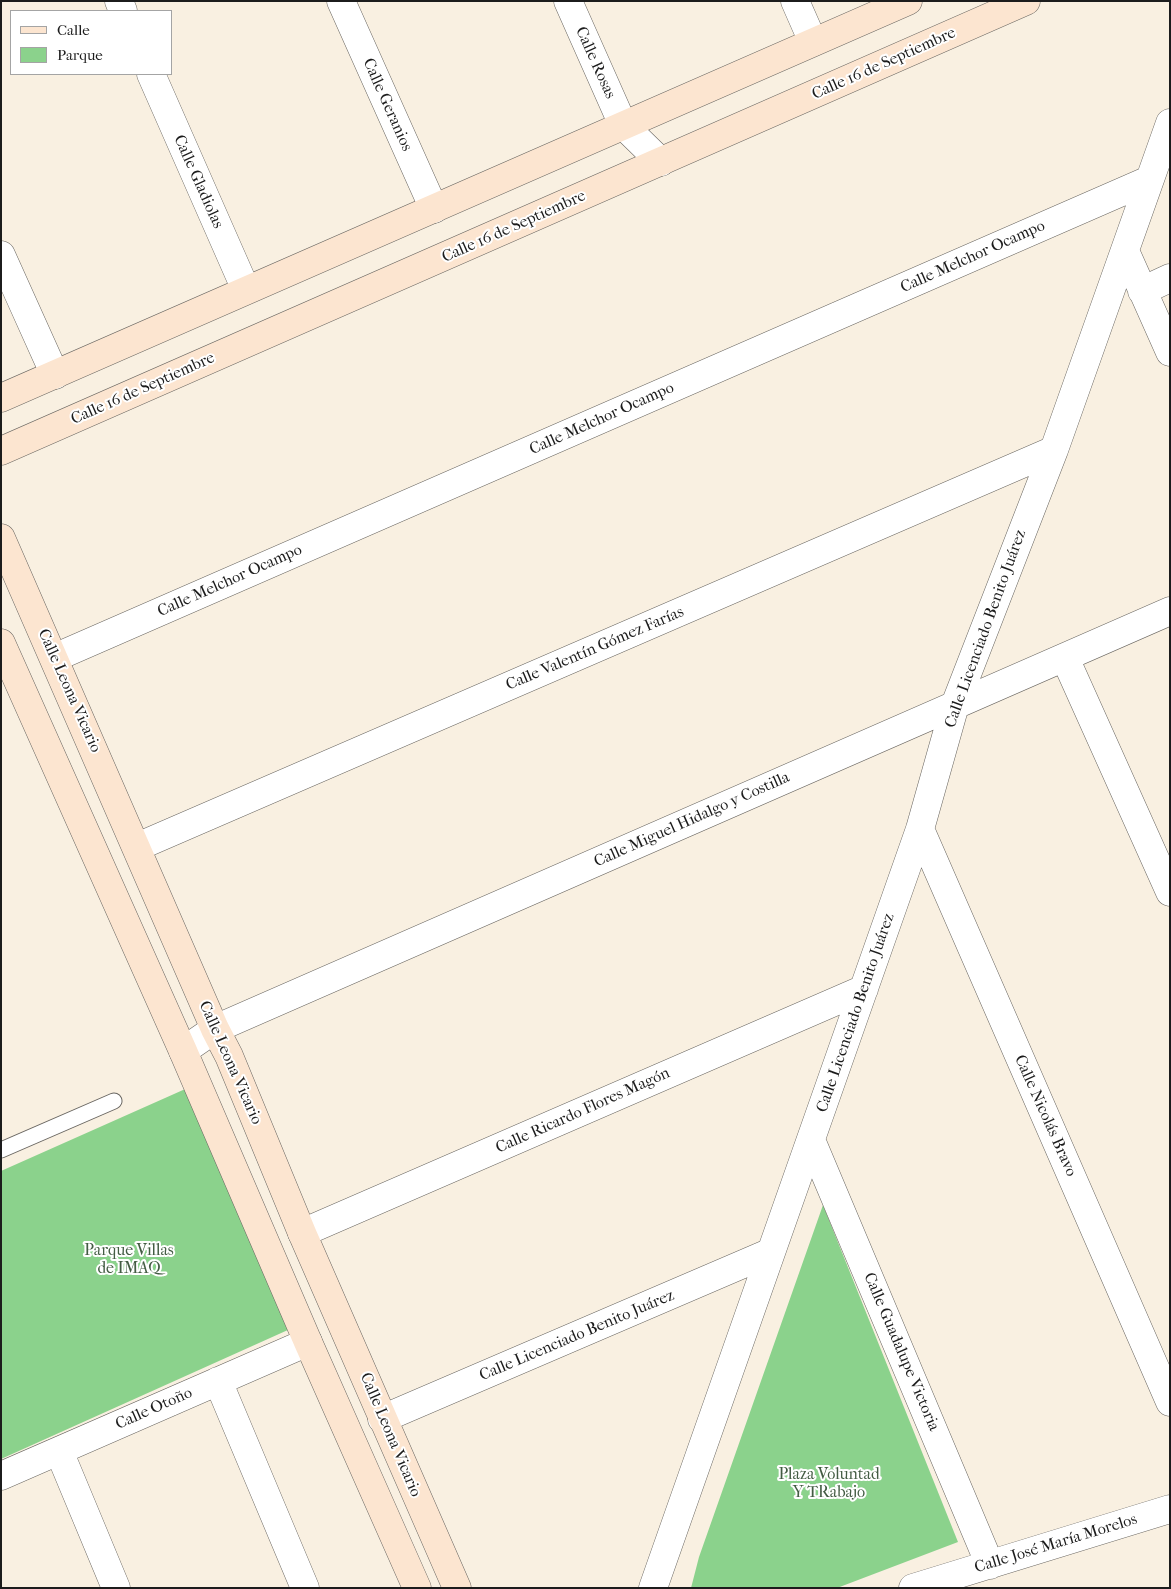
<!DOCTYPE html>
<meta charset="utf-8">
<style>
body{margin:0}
#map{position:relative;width:1171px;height:1589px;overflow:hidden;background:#f9f0e1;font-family:"IM FELL French Canon",serif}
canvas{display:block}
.frame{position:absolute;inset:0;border:2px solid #1c1c1c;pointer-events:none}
.legend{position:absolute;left:10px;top:10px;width:162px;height:65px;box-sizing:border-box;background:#fff;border:1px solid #a4a4a4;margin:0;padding:6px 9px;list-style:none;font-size:15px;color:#1c1c1c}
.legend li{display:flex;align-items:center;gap:10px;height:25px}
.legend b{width:25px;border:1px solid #a4a4a4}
</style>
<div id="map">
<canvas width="1171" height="1589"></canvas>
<div class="frame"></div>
<ul class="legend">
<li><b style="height:6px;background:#fce5d0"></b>Calle</li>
<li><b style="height:14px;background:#8bd28c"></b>Parque</li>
</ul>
</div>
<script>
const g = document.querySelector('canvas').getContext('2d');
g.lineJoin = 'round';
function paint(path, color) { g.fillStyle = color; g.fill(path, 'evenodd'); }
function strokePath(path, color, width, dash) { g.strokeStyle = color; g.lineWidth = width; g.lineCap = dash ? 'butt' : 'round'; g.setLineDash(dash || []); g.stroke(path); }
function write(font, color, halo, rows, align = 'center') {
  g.font = font + ' "IM FELL French Canon",serif'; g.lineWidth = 4; g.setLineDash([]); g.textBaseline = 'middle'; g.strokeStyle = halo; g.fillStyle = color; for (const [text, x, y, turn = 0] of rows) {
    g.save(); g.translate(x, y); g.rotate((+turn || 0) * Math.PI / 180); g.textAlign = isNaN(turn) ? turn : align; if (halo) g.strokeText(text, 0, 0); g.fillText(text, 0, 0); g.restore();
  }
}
paint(new Path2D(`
 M192 1086 299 1325 1 1459V1171Z
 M823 1205 958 1542 837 1588H691L699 1557Z`), '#8bd28c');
const lane = new Path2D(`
 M1 1150 114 1101`);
const street = new Path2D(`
 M119 1 123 11
 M341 1 434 209
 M568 1 623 125 661 162
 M795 1 813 42
 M151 74 246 290
 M1125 251 1170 352
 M1 255 55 375
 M1142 291 1170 278
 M54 658 1149 180
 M1065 658 1170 892
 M920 829 1170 1402
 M137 847 1054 450
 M183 1051 215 1029 1170 611
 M811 1140 990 1565
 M302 1233 864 989
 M218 1381 305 1588
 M382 1419 771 1252
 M59 1451 116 1588
 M1 1476 308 1342
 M653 1588 920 829 955 705 1054 450 1170 123
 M913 1588 1170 1509`);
const secondary = new Path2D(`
 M1 398 908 1
 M1 451 1026 1
 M1 538 215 1029 229 1056 302 1233 457 1588
 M1 643 183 1051 308 1342 417 1588`);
strokePath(lane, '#696661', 17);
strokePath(street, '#696661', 29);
strokePath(secondary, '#696661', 29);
strokePath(lane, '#fff', 15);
strokePath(street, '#fff', 28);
strokePath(secondary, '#fce5d0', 28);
write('16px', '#1c1c1c', '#fff', [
 ["Calle Rosas",595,63,66],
 ["Calle 16 de Septiembre",884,64,-24],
 ["Calle Geranios",387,105,66],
 ["Calle Gladiolas",198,182,66],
 ["Calle 16 de Septiembre",514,227,-24],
 ["Calle Melchor Ocampo",973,257,-24],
 ["Calle 16 de Septiembre",143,389,-24],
 ["Calle Melchor Ocampo",602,419,-24],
 ["Calle Melchor Ocampo",230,581,-24],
 ["Calle Licenciado Benito Juárez",986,629,-70],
 ["Calle Valentín Gómez Farías",595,649,-23],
 ["Calle Leona Vicario",69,691,66],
 ["Calle Miguel Hidalgo y Costilla",692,820,-24],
 ["Calle Licenciado Benito Juárez",856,1013,-71],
 ["Calle Leona Vicario",230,1063,66],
 ["Calle Ricardo Flores Magón",583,1111,-24],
 ["Calle Nicolás Bravo",1045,1116,66],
 ["Calle Licenciado Benito Juárez",577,1336,-23],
 ["Calle Guadalupe Victoria",901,1352,67],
 ["Calle Otoño",154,1409,-24],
 ["Calle Leona Vicario",390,1435,67],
 ["Calle José María Morelos",1056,1544,-17]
]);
write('16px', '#435c43', '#fff', [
 ["Parque Villas",129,1251],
 ["de IMAQ",129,1269],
 ["Plaza Voluntad",829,1475],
 ["Y TRabajo",829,1493]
]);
</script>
